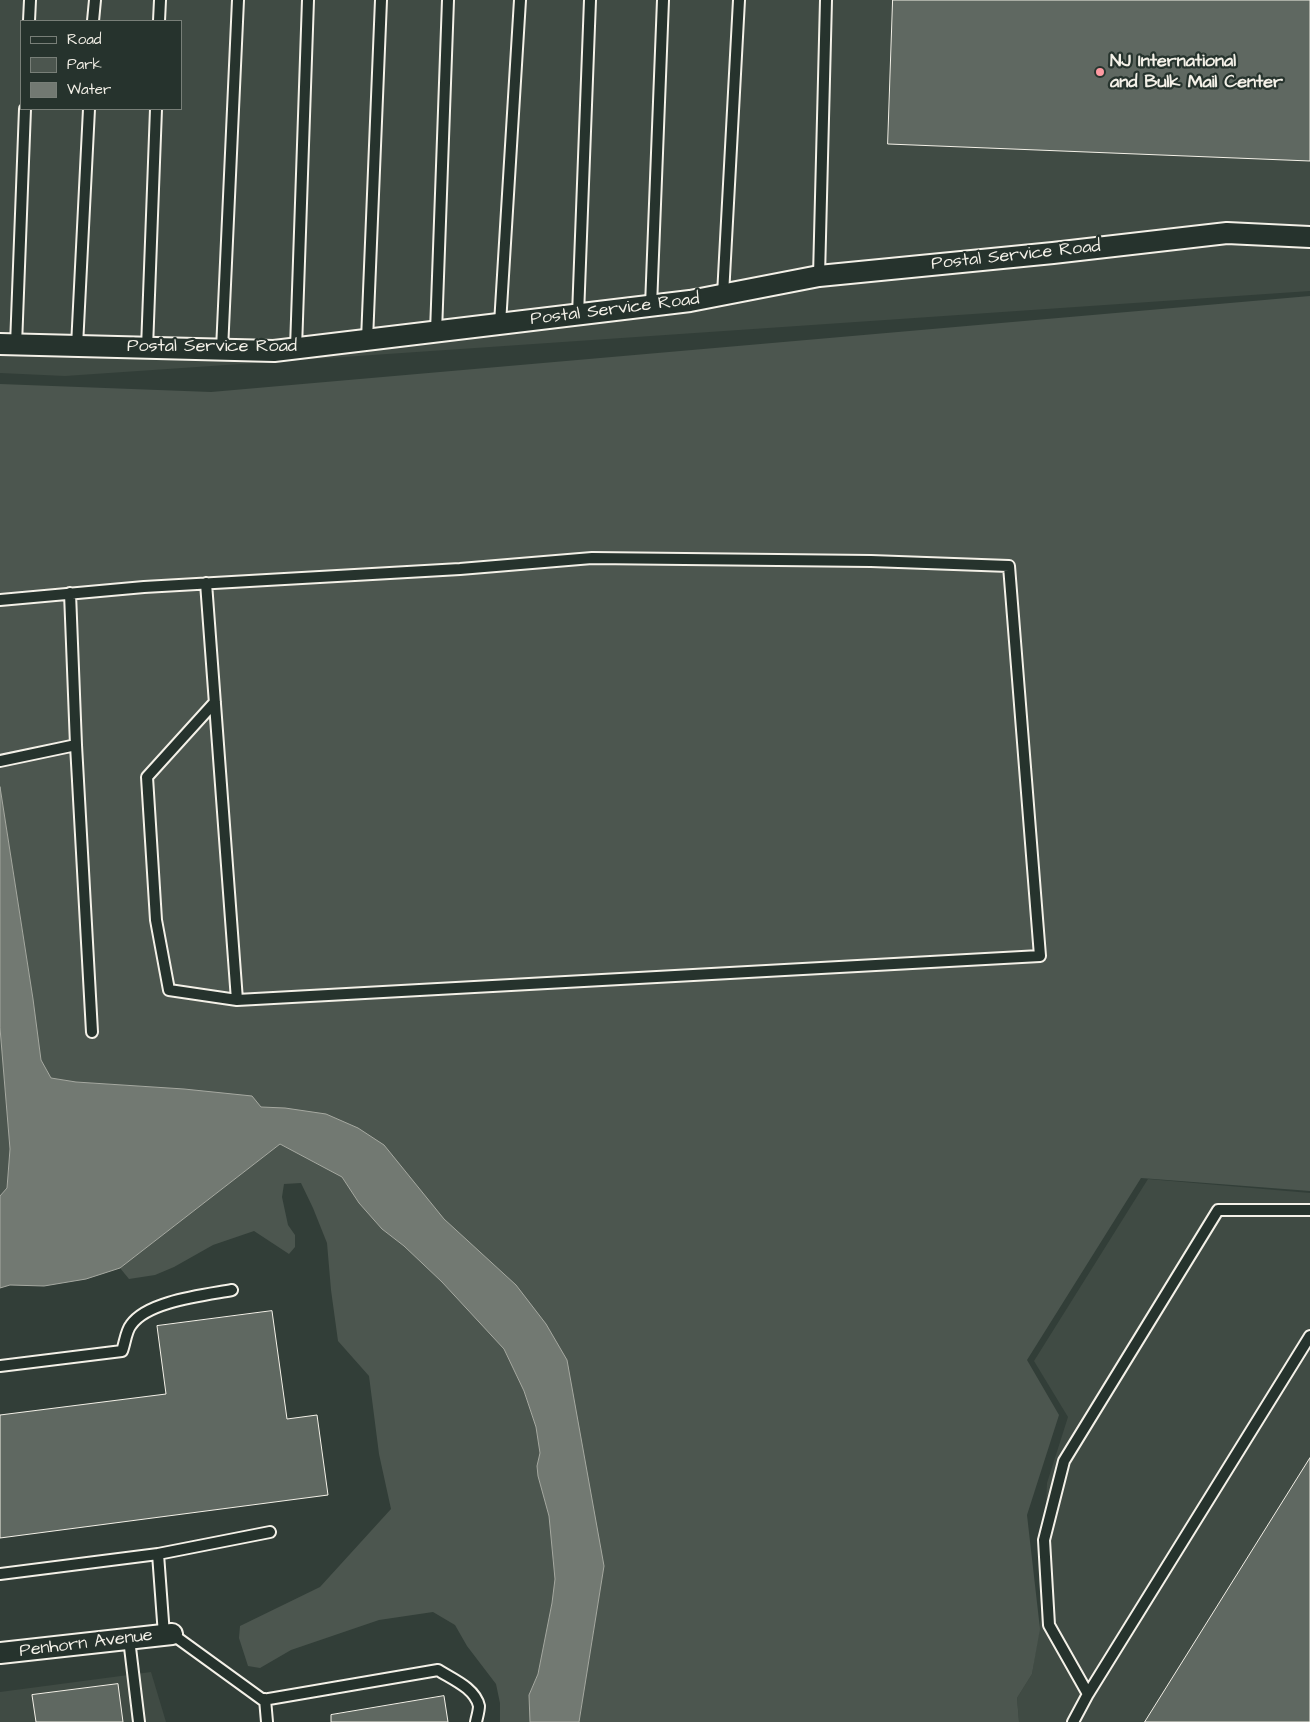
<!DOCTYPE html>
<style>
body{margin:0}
#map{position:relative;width:1310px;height:1722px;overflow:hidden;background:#323e38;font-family:"Architects Daughter",sans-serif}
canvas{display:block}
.legend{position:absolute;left:20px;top:20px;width:162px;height:90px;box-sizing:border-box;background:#26332d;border:1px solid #787f78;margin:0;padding:6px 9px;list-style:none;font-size:15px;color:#f4f1e8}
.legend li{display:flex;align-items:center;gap:10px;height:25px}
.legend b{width:25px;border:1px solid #787f78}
</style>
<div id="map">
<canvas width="1310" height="1722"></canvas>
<ul class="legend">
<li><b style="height:6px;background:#26332d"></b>Road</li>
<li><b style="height:14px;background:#4c564f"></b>Park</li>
<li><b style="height:14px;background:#727972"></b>Water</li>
</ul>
</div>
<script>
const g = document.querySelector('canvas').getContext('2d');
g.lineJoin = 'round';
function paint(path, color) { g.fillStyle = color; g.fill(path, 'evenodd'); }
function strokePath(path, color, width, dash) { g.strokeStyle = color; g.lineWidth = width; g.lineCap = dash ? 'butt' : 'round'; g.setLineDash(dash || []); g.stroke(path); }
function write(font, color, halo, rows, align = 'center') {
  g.font = font + ' "Architects Daughter",sans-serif'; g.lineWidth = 4.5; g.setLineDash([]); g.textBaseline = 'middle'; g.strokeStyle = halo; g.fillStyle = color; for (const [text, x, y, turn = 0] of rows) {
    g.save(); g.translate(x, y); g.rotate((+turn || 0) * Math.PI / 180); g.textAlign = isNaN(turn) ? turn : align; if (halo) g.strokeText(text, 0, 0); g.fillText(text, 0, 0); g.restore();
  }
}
paint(new Path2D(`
 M0 0H1310V291L65 376 0 373ZM21 21H181V109H21Z
 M1148 1179 1310 1193V1722H1019L1017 1698 1032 1674 1041 1617 1047 1483 1068 1417 1034 1361Z
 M151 1672 166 1722H0V1692Z`), '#404b44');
paint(new Path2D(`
 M1310 296V1191L1141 1178 1027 1360 1059 1415 1027 1515 1040 1629 1032 1674 1017 1698 1019 1722H579L604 1566 516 1285 444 1219 285 1108 261 1107 184 1089 76 1082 51 1078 41 1061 33 999 0 787V384L211 392Z
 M0 1028 10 1149 7 1188 0 1196Z
 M280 1144 342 1177 359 1203 382 1229 404 1246 442 1282 504 1349 524 1391 536 1427 540 1453 537 1466 538 1476 549 1516 555 1579 552 1603 538 1674 529 1695 530 1722H500V1703L496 1684 467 1646 455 1625 433 1612 379 1620 291 1650 260 1668 248 1666 239 1638 240 1626 320 1587 391 1509 379 1454 369 1376 338 1341 331 1290 327 1243 313 1208 301 1183 284 1184 282 1197 288 1225 295 1235V1247L289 1254 254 1231 213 1245 174 1267 155 1275 129 1279 120 1268Z`), '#4c564f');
const water = new Path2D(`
 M0 787 33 999 41 1060 51 1078 76 1082 184 1089 252 1096 261 1107 285 1108 326 1114 358 1128 384 1145 444 1219 516 1285 546 1324 567 1360 604 1566 579 1722H530L529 1695 538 1674 552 1603 555 1579 549 1516 538 1476 537 1466 540 1453 536 1427 524 1391 504 1349 442 1282 404 1246 382 1229 359 1203 342 1177 280 1144 120 1268 86 1279 44 1286 10 1285 0 1288V1196L7 1188 10 1149 0 1028Z`);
paint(water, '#727972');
strokePath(water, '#a6a9a1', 1);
const building = new Path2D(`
 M893 0H1310V161L888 144Z
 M272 1311 287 1419 317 1415 328 1495 0 1538V1415L166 1394 157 1326Z
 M1310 1458V1722H1145Z
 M118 1684 123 1722H36L32 1695Z
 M444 1696 448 1722H331V1715Z`);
paint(building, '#5f6861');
strokePath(building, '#f4f1e8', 1);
const service = new Path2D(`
 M29 21 30 0
 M93 21 95 0
 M159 21 160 0
 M819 276 826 0
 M723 295 739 0
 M651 306 663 0
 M578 315 590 0
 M500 324 520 0
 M436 332 448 0
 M367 340 381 0
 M16 345 25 109
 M77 346 89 109
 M147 348 156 109
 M296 348 308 0
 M222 350 238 0
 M70 593 76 745 92 1032
 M0 600 144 587 460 569 592 558 871 561 1009 566 1040 956 237 1000 206 583
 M215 702 147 777 156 920 169 990 237 1000
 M0 761 76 745
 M0 1366 122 1351C125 1343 126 1331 131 1325 147 1301 205 1295 232 1290
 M158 1554 270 1532
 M0 1574 158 1554 164 1635
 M172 1634 263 1700 438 1670C452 1679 475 1688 479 1706 479 1711 477 1717 476 1722
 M129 1639 139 1722
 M1088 1694 1049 1625 1044 1540 1064 1461 1218 1210H1310
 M265 1699 267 1722
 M1073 1722 1088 1694 1310 1336`);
const minor = new Path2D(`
 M0 344 274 351 690 301 819 276 1053 253 1227 233 1310 237
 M0 1653 172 1634`);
strokePath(service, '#f4f1e8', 14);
strokePath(minor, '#f4f1e8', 24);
strokePath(service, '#26332d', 10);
strokePath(minor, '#26332d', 20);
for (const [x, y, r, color] of [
 [1100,72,5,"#ff9aa2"]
]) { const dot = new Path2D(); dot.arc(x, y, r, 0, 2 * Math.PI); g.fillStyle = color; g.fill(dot); strokePath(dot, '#26332d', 2); }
write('bold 18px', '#f4f1e8', '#26332d', [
 ["NJ International",1110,62],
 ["and Bulk Mail Center",1110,83]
], 'left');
write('18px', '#f4f1e8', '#26332d', [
 ["Postal Service Road",1016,256,-6],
 ["Postal Service Road",615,310,-7],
 ["Postal Service Road",212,347],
 ["Penhorn Avenue",86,1644,-7]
]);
</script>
